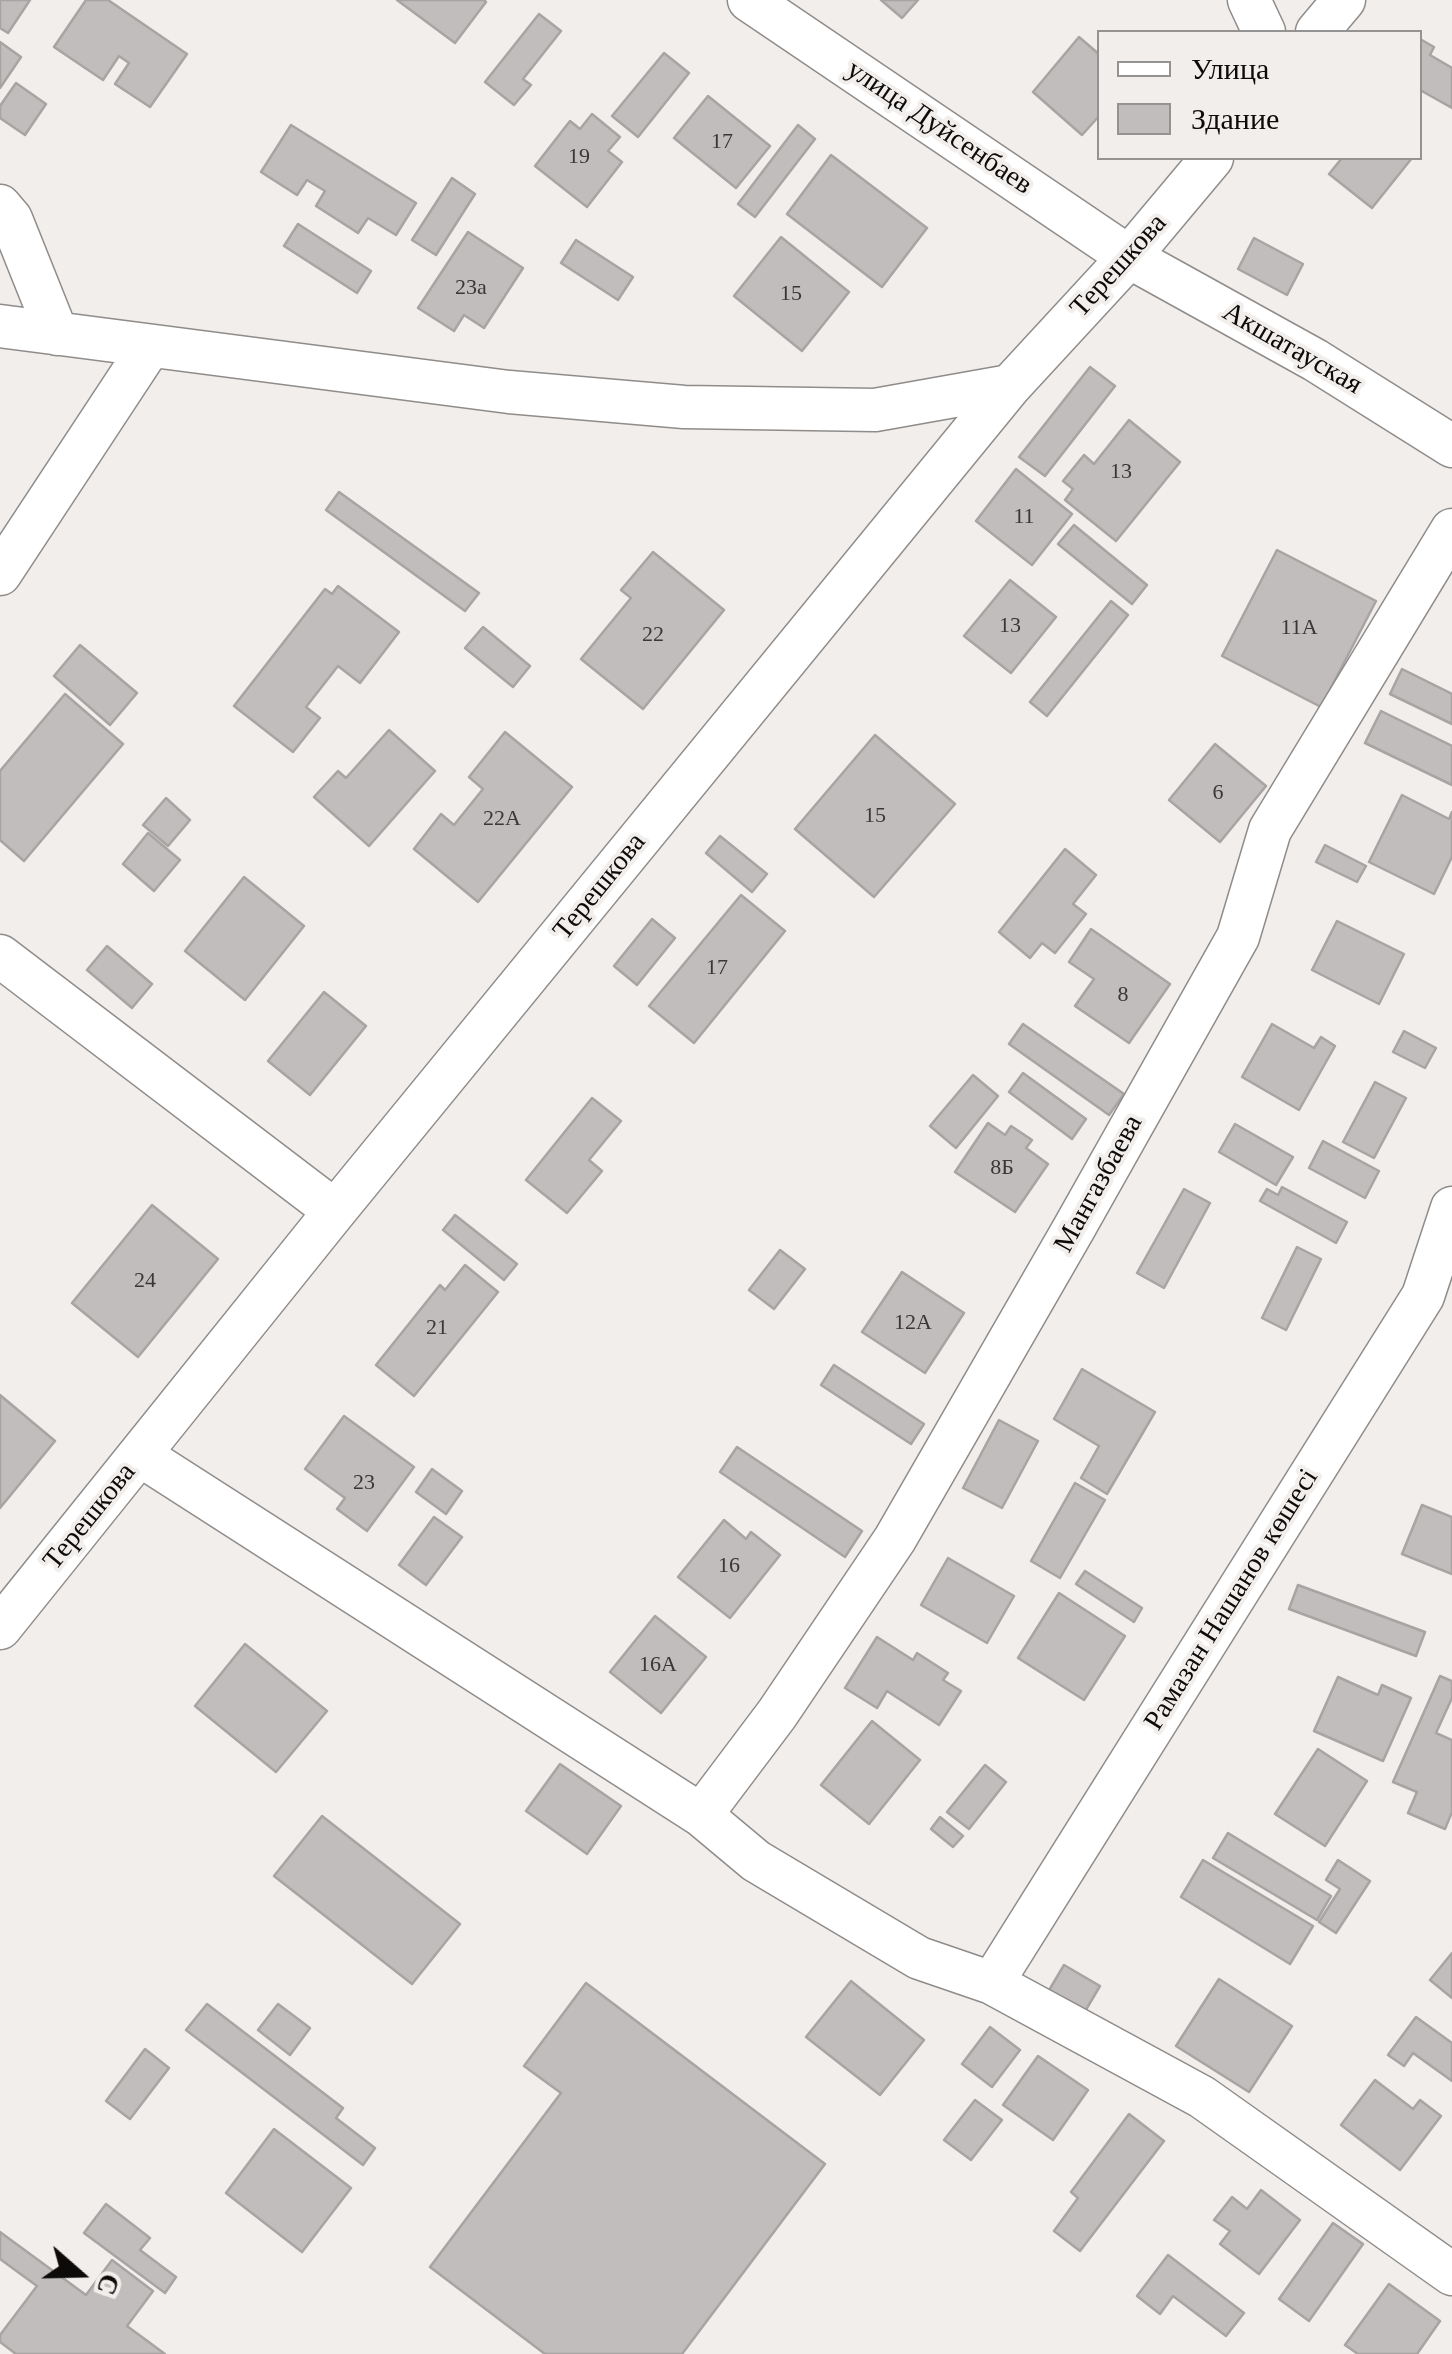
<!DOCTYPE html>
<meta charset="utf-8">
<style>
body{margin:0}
#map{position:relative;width:1452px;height:2354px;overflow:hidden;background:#f1eeec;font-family:"Times New Roman",serif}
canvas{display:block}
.legend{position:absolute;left:1097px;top:30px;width:325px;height:130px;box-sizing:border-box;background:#f1eeec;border:2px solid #959392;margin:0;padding:12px 18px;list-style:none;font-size:30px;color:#0c0b0a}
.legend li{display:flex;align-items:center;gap:20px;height:50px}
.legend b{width:50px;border:2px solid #959392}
.north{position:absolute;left:30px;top:2224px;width:100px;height:100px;-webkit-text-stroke:8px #f1eeec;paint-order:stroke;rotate:110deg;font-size:28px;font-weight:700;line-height:40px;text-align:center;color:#0c0b0a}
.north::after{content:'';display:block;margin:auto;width:35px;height:45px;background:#0c0b0a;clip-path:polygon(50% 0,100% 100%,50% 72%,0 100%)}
</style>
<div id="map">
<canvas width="1452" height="2354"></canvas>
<ul class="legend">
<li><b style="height:12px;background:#fff"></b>Улица</li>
<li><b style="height:28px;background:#c1bdbc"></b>Здание</li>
</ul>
<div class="north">С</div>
</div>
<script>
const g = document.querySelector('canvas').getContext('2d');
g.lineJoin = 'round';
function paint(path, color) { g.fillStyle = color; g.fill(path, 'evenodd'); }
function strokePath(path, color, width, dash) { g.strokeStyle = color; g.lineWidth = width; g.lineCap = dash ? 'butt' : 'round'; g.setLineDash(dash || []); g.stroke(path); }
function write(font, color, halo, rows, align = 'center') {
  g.font = font + ' "Times New Roman",serif'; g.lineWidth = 8; g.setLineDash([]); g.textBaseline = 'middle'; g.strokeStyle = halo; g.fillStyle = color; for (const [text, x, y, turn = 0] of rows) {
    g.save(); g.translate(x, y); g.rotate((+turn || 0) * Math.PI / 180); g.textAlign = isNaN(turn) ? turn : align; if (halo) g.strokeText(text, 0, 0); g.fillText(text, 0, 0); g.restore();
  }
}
const building = new Path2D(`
 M0 0H30L8 33 0 28Z
 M86 0H108L187 54 150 107 115 84 129 63 119 56 103 80 54 47Z
 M397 0H484L486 2 455 43Z
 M881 0H918L902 18Z
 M539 14 561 31 523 79 531 85 514 105 485 82Z
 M1079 37 1100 55V115L1082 135 1033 92Z
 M1420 39 1434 47 1430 55 1452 68V108L1420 90Z
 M0 42 21 57 0 88Z
 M664 53 689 73 638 137 612 116Z
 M16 83 46 104 25 135 0 118V106Z
 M708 96 770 146 736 188 674 138Z
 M592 114 620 137 608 151 622 162 587 207 535 166 570 121 580 129Z
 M291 125 416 203 396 235 368 218 358 233 316 206 325 191 307 180 297 195 261 172Z
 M798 125 815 139 755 217 738 204Z
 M831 155 927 228 882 287 787 214Z
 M1342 158H1412L1372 208 1329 174Z
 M452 178 475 194 436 255 412 240Z
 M298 224 371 271 357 293 284 246Z
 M468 232 523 268 484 328 464 315 454 331 418 308Z
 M781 237 849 292 802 351 734 296Z
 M1254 238 1303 264 1287 295 1238 269Z
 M576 240 633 277 618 300 561 263Z
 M1090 367 1115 386 1045 476 1019 457Z
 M1129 420 1180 462 1116 541 1065 500 1073 489 1063 481 1084 455 1094 464Z
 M1016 469 1072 514 1032 565 976 521Z
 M339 492 479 593 465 611 326 510Z
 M1074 525 1147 585 1132 604 1058 544Z
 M1277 550 1376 601 1321 707 1222 656Z
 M653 552 724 610 643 709 581 659 631 598 621 590Z
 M1010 580 1056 617 1011 673 964 636Z
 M338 586 399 632 360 683 338 666 306 707 320 718 293 752 234 706 325 589 332 594Z
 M1111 601 1128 615 1047 716 1030 702Z
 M483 627 530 666 513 687 465 648Z
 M80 645 137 693 110 725 54 676Z
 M1402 669 1452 694V724L1390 694Z
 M65 694 123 744 24 861 0 840V771Z
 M1381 711 1452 746V785L1365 743Z
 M389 730 435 771 369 846 314 797 338 771 346 778Z
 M505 732 572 787 478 902 414 849 441 814 454 825 483 789 469 777Z
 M875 735 955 804 874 897 795 829Z
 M1215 744 1266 786 1220 842 1169 800Z
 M1402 795 1449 819 1452 812V857L1434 894 1369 862Z
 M166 798 190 820 168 846 143 825Z
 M148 833 180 860 154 891 123 864Z
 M720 836 767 874 752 892 706 853Z
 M1325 845 1366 866 1357 882 1316 862Z
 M1065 849 1096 875 1073 904 1086 914 1055 953 1042 943 1030 958 999 932Z
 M244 877 304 926 245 1000 185 951Z
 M741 895 785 931 694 1043 649 1006Z
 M652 919 675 938 637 985 614 966Z
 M1337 921 1404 954 1379 1004 1312 970Z
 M1091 929 1170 984 1129 1043 1075 1006 1094 979 1069 962Z
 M107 946 152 984 132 1008 87 970Z
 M324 992 366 1026 310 1095 268 1061Z
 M1023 1024 1124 1094 1109 1115 1009 1044Z
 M1272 1024 1314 1048 1321 1037 1335 1046 1299 1110 1242 1077Z
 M1404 1031 1436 1048 1425 1068 1393 1052Z
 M1023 1073 1086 1119 1072 1139 1009 1092Z
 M973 1075 998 1096 956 1148 930 1126Z
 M1375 1082 1406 1098 1374 1158 1343 1142Z
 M592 1098 621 1121 589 1160 602 1171 567 1213 526 1180Z
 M988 1123 1005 1135 1011 1126 1032 1140 1026 1148 1048 1164 1015 1212 955 1172Z
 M1235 1124 1293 1157 1276 1185 1219 1152Z
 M1323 1141 1379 1171 1365 1198 1309 1168Z
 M1282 1187 1347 1222 1336 1243 1260 1201 1267 1189 1278 1195Z
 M1184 1189 1210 1203 1164 1288 1137 1273Z
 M152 1205 218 1259 138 1357 72 1303Z
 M455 1215 517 1264 504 1280 443 1230Z
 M1297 1247 1321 1259 1286 1330 1262 1318Z
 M780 1250 805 1269 774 1309 749 1290Z
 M465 1265 498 1292 414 1396 376 1365 440 1285 445 1290Z
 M902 1272 964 1313 925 1373 862 1332Z
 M834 1365 924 1424 911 1444 821 1385Z
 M1082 1369 1155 1412 1107 1494 1081 1478 1099 1446 1054 1419Z
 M0 1395 55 1441 0 1508Z
 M344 1416 414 1467 367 1531 337 1509 345 1498 305 1469Z
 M999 1420 1038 1441 1002 1508 963 1488Z
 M737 1447 862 1531 845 1557 720 1472Z
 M432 1469 462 1491 446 1514 416 1492Z
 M1075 1483 1105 1500 1060 1578 1031 1561Z
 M1422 1505 1452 1517V1574L1402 1554Z
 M434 1517 462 1537 426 1585 399 1565Z
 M724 1520 746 1539 751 1532 780 1555 730 1618 678 1577Z
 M948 1558 1014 1596 987 1643 921 1605Z
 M1085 1571 1142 1608 1134 1622 1076 1584Z
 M1298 1585 1425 1632 1416 1656 1289 1609Z
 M1059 1593 1125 1636 1084 1700 1018 1658Z
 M655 1616 706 1657 661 1713 610 1672Z
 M877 1637 913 1660 917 1653 948 1673 943 1680 961 1691 939 1725 887 1691 877 1708 845 1688Z
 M245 1644 327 1711 276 1772 195 1706Z
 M1440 1676 1452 1681V1698L1436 1733 1452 1740V1812L1445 1829 1408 1813 1417 1792 1393 1782Z
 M1338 1677 1378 1695 1382 1685 1411 1698 1383 1761 1314 1731Z
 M872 1721 920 1760 869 1824 821 1785Z
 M1318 1749 1367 1781 1325 1846 1275 1814Z
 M560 1764 621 1806 587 1854 526 1811Z
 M985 1765 1006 1782 969 1829 947 1812Z
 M322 1816 460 1924 412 1984 274 1876Z
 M940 1817 963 1836 953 1847 931 1829Z
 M1228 1833 1331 1896 1317 1920 1213 1858Z
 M1203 1860 1313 1926 1290 1964 1181 1897Z
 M1338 1860 1370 1881 1336 1933 1319 1922 1340 1889 1326 1880Z
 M1452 1953V1998L1430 1980Z
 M1064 1965 1100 1986 1084 2013 1048 1992Z
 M1219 1979 1292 2026 1249 2092 1176 2046Z
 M851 1981 924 2040 880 2095 806 2037Z
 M586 1983 825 2164 682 2354H545L430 2267 561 2093 524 2066Z
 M207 2004 343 2108 336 2118 375 2148 363 2165 186 2030Z
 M278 2004 310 2028 290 2055 258 2030Z
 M1416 2017 1452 2043V2081L1413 2053 1404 2066 1388 2055Z
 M990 2027 1020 2050 992 2087 962 2064Z
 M145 2049 169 2068 130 2119 106 2101Z
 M1038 2056 1088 2090 1053 2140 1003 2105Z
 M1375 2080 1413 2109 1420 2100 1441 2116 1400 2170 1341 2125Z
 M975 2100 1002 2120 971 2160 944 2140Z
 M1129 2114 1164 2141 1080 2251 1054 2231 1078 2198 1071 2192Z
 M274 2129 351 2188 302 2252 226 2193Z
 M1261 2190 1300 2220 1259 2274 1220 2244 1230 2231 1214 2220 1232 2197 1247 2209Z
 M106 2204 150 2238 140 2250 176 2277 165 2293 84 2233Z
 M1333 2223 1363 2244 1309 2321 1279 2299Z
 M0 2232 86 2295 112 2260 153 2291 127 2326 165 2354H16L0 2342V2335L37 2286 0 2259Z
 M1168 2255 1244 2313 1226 2336 1173 2296 1160 2314 1137 2296Z
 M1389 2284 1440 2321 1417 2354H1358L1345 2345Z`);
paint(building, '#c1bdbc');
strokePath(building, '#a8a4a3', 2.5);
const minor = new Path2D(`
 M749 0 1129 257 1315 360 1452 446
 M1249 0 1264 32
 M1317 32 1344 0
 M0 206 11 219 57 334
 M0 326 509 392 684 407 875 410 1010 386
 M0 574 150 346
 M0 956 335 1211
 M140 1455 701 1815 756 1861 919 1958 992 1983 1202 2097 1452 2274
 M0 1628 335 1211 1010 386 1129 257 1212 158
 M701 1815 777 1714 895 1539 1073 1230 1238 937 1270 830 1452 530
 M992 1983 1423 1296 1452 1208`);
strokePath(minor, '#8f8c8a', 45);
strokePath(minor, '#fff', 42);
write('22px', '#393836', null, [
 ["17",722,142],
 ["19",579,157],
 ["23а",471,288],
 ["15",791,294],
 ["13",1121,472],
 ["11",1024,517],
 ["13",1010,626],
 ["11А",1299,628],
 ["22",653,635],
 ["6",1218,793],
 ["15",875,816],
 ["22А",502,819],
 ["17",717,968],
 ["8",1123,995],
 ["8Б",1002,1168],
 ["24",145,1281],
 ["12А",913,1323],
 ["21",437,1328],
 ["23",364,1483],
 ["16",729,1566],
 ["16А",658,1665]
]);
write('28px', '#0c0b0a', '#f1eeec', [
 ["улица Дуйсенбаев",939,128,34],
 ["Терешкова",1119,266,-48],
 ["Акшатауская",1292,349,30],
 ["Терешкова",600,887,-51],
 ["Мангазбаева",1099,1184,-61],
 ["Терешкова",90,1517,-51],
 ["Рамазан Нашанов көшесі",1232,1600,-58]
]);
</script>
